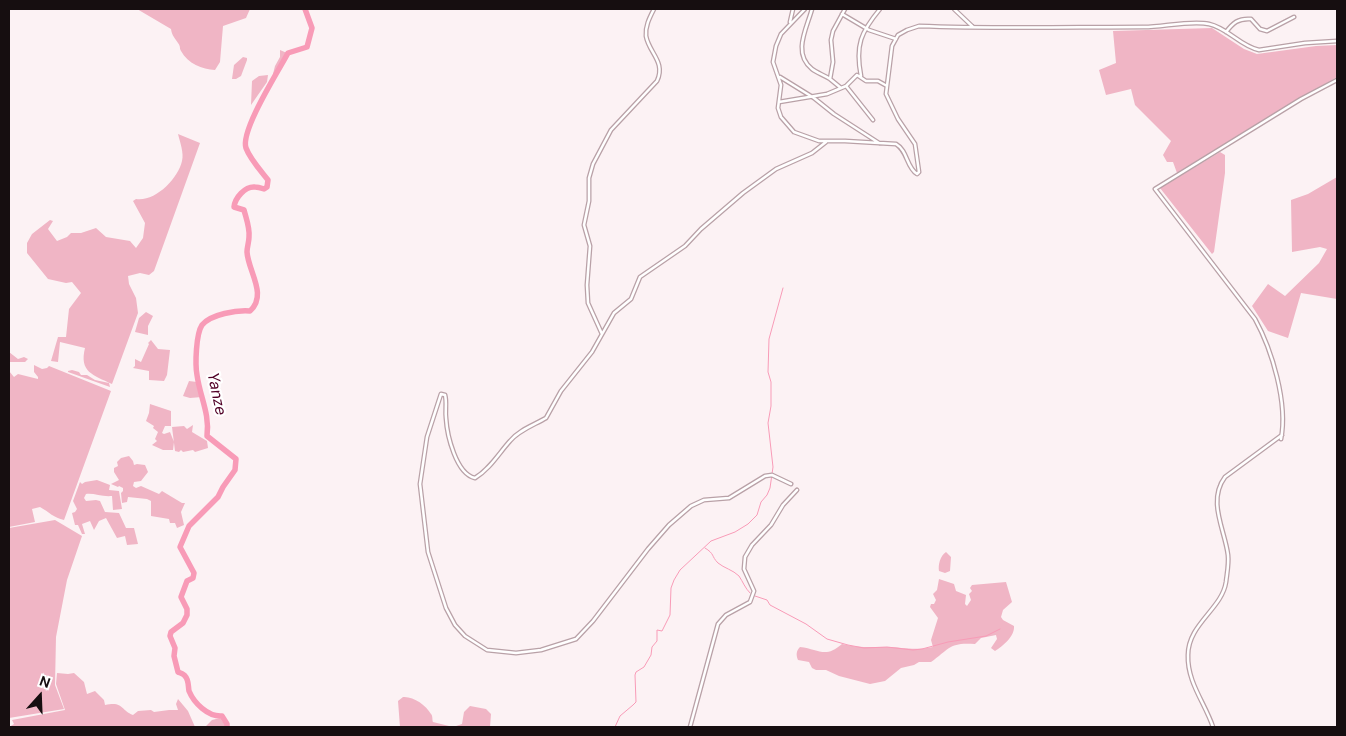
<!DOCTYPE html>
<style>
body{margin:0}
#map{position:relative;width:1346px;height:736px;overflow:hidden;background:#fcf2f4;font-family:"DM Sans",sans-serif}
canvas{display:block}
.frame{position:absolute;inset:0;border:10px solid #160e10;pointer-events:none}
.north{position:absolute;left:15px;top:671px;width:50px;height:50px;-webkit-text-stroke:4px #fff;paint-order:stroke;rotate:20deg;font-size:14px;font-weight:700;line-height:20px;text-align:center;color:#160e10}
.north::after{content:'';display:block;margin:auto;width:18px;height:22px;background:#160e10;clip-path:polygon(50% 0,100% 100%,50% 72%,0 100%)}
</style>
<div id="map">
<canvas width="1346" height="736"></canvas>
<div class="frame"></div>
<div class="north">N</div>
</div>
<script>
const g = document.querySelector('canvas').getContext('2d');
g.lineJoin = 'round';
function paint(path, color) { g.fillStyle = color; g.fill(path, 'evenodd'); }
function strokePath(path, color, width, dash) { g.strokeStyle = color; g.lineWidth = width; g.lineCap = dash ? 'butt' : 'round'; g.setLineDash(dash || []); g.stroke(path); }
function write(font, color, halo, rows, align = 'center') {
  g.font = font + ' "DM Sans",sans-serif'; g.lineWidth = 4.5; g.setLineDash([]); g.textBaseline = 'middle'; g.strokeStyle = halo; g.fillStyle = color; for (const [text, x, y, turn = 0] of rows) {
    g.save(); g.translate(x, y); g.rotate((+turn || 0) * Math.PI / 180); g.textAlign = isNaN(turn) ? turn : align; if (halo) g.strokeText(text, 0, 0); g.fillText(text, 0, 0); g.restore();
  }
}
paint(new Path2D(`
 M137 9H250L246 18 223 26 220 62 215 70C202 69 188 64 181 51 179 47 181 47 178 43 175 38 172 36 171 29Z
 M1212 28 1244 49 1257 54 1316 46 1337 45V77L1177 173 1173 162H1167L1163 155 1171 141 1135 105 1131 89 1106 95 1099 70 1116 63 1113 31Z
 M280 50 287 53 275 75 273 74 275 66 280 57Z
 M243 57 247 58V60L241 76 236 79H232L234 65Z
 M268 75 267 82 251 105 252 81 259 76Z
 M178 134 200 143 154 271 149 275 140 273 128 276 129 284 136 298 138 313 112 384C93 375 79 372 85 348L60 342 58 362 51 361 58 337H66L69 309 81 293 72 282 66 283 48 279 27 253V243L32 234 50 220 53 221 48 229 57 241 67 237 71 233H81L96 228 106 237 130 241 136 248 143 238 145 223 133 201 136 199C155 202 178 179 182 161 184 153 180 142 178 134Z
 M1220 152 1225 155V173L1214 252 1212 254 1160 188Z
 M1337 177V299L1301 293 1288 338 1268 331 1252 306 1268 284 1285 296 1319 263 1327 249 1320 247 1292 252 1291 200 1308 194Z
 M146 312 153 316 148 326V335L135 332 139 318Z
 M151 340 158 349 170 350 167 375 164 381 149 380V371L133 368 135 366V359L141 362 149 344 148 343Z
 M9 352 18 359 24 357 28 359 25 362H9Z
 M34 365 42 369 47 368 49 366 111 391 64 520C54 518 49 512 40 507L32 509 35 522 9 527V371L14 377 18 374 38 379V377L34 372Z
 M72 370 79 372 81 375H87L95 380 109 383 110 387 68 372V371Z
 M189 381 197 382 202 397 190 398 183 396Z
 M150 404 171 411V426H165L162 433 164 434 170 432 174 442 173 450H163L152 445 157 441 155 439 158 432 153 428 154 426 146 421 149 413Z
 M193 425 192 432 207 441 208 448 195 452 193 450 183 452 181 450 179 452 175 451 172 427 184 426 187 429Z
 M129 456 133 461 134 465 137 464 145 465 148 472 141 481 134 482 133 486 136 488 141 486 159 494 162 491 182 503H185L181 512 184 525 177 528 175 523H170L169 519 151 516V501L147 499 128 497 127 502 122 503 121 493 123 491V488L119 486 118 487 111 484 119 480 114 472V468L118 466 117 462 121 458Z
 M97 480 110 485 109 490 119 491 122 509 113 510 112 496C102 497 94 493 86 494L84 498 86 501 96 500 100 501 105 512 119 513 126 528H134L138 544 127 545 125 536 117 538 106 518 99 521 94 530 90 521 82 524 85 534H82L78 525H75L72 513 75 512 77 509 73 501 80 482 82 484 85 482Z
 M55 520 82 536 67 580 56 637 55 685 64 709 9 718V528Z
 M946 552 951 557 950 571 945 573 939 571C938 565 940 556 946 552Z
 M939 579 954 584 956 591 966 595 965 604 967 606 971 600 969 594 972 591 970 588 972 585 1006 582 1012 602 1003 610 1001 617 1003 620 1014 626C1015 636 1003 646 995 651L991 648 997 639 996 635 981 638 975 644C950 642 950 648 931 662H919L914 665 901 668 885 681 870 684 839 676 826 670H816L812 668 809 662 798 660C796 655 796 651 800 647 819 649 825 659 842 644 857 648 870 647 885 647 904 647 913 651 933 647L931 640 938 618 930 607 931 604H934L936 600 933 594 937 590Z
 M57 673 68 674 74 673 84 682 87 694 95 691 104 700 105 705C124 701 120 710 133 715L138 711 151 710 154 712 169 710H178L176 704 178 699 188 711 195 727H9L14 724 12 720 65 710 56 684Z
 M403 697C413 696 426 705 431 714 433 716 432 720 433 722L453 727 462 724 464 712 470 706 486 709 491 714 490 727H400L398 701Z
 M220 718 225 725V727H205L212 720Z`), '#f0b5c5');
strokePath(new Path2D(`
 M705 548C715 554 711 556 718 563 724 568 733 570 739 576 743 582 745 588 750 593
 M755 596 767 600 770 605 806 624 827 639 848 645 864 648 887 647 913 650 922 649 948 642 986 636 1000 629
 M615 727 620 716 633 705 636 702 635 675 636 672 644 667 651 655 652 647 657 641V630L662 631 670 615 671 588 674 580 680 570 711 541 735 532 748 524 757 515 761 502 767 495 770 488 773 467 768 423 771 406V382L768 372 769 339 783 288`), '#f89bb7', 1);
strokePath(new Path2D(`
 M227 727V724L222 716C208 717 194 703 189 691 188 686 189 680 185 676 184 674 180 673 178 672L174 656 175 648 170 636 171 632 183 623 187 615V609L181 597 187 581 193 578 194 573 180 547 189 526 218 497 223 487 235 470 236 459 207 436C210 414 200 397 197 375 195 364 196 334 202 325 211 314 237 310 250 311 268 295 248 271 247 252 247 247 249 242 249 237 250 228 246 218 244 210L234 207C235 198 245 186 255 187 258 187 261 188 264 189L267 187 268 180C261 171 250 159 246 148 240 131 279 70 288 53L307 47 312 28 305 9`), '#f89bb7', 5.5);
const minor = new Path2D(`
 M805 9 781 34 776 46 773 62 781 85 778 108 781 117 794 132 819 141H845L896 144C908 151 906 167 917 174L919 172 915 144 898 119 886 94 892 46 898 35 907 30 919 26C994 29 1069 27 1144 27 1163 27 1191 20 1209 24 1228 28 1240 46 1259 50L1305 43 1337 41
 M812 9C807 28 792 53 812 69 817 73 824 75 830 79
 M954 9 973 27
 M842 14 869 30 896 39
 M790 22 793 9
 M1226 32C1233 23 1238 18 1251 19L1260 29 1267 31 1294 17
 M861 76C855 45 861 32 880 9
 M780 77 814 98 834 114 879 143
 M846 86 873 120
 M841 88 830 79 833 62 831 40 833 31 845 9
 M779 102 827 94 846 86 857 75 866 81H878L887 86
 M602 334 588 303 587 285 590 246 584 225 589 201V178L593 164 611 130 657 81C666 62 649 53 646 36 645 26 650 17 654 9
 M1281 439C1288 403 1272 350 1255 319L1155 189 1301 99 1337 80
 M791 484 772 475 765 476 729 498 704 500 691 506 669 525 648 549 593 621 576 639 541 650 516 653 487 650 465 636 455 625 446 608 428 552 420 484 427 437 441 394 445 395C447 402 445 410 446 418 447 435 456 474 475 478 490 469 499 453 510 441 519 430 534 425 546 418L561 391 592 352 614 313 631 299 640 277 685 246 701 229 743 193 776 169 812 153 826 142
 M690 727 718 624 726 615 750 602 754 591 744 569 745 557 752 545 771 525 783 505 797 490
 M1213 727C1205 703 1187 682 1188 655 1188 624 1222 609 1226 582 1227 573 1229 564 1228 555 1225 530 1207 501 1225 477L1282 435`);
strokePath(minor, '#b9a1a7', 5);
strokePath(minor, '#fff', 2.5);
write('italic 16px', '#510026', '#fff', [
 ["Yanze",216,394,78]
]);
</script>
